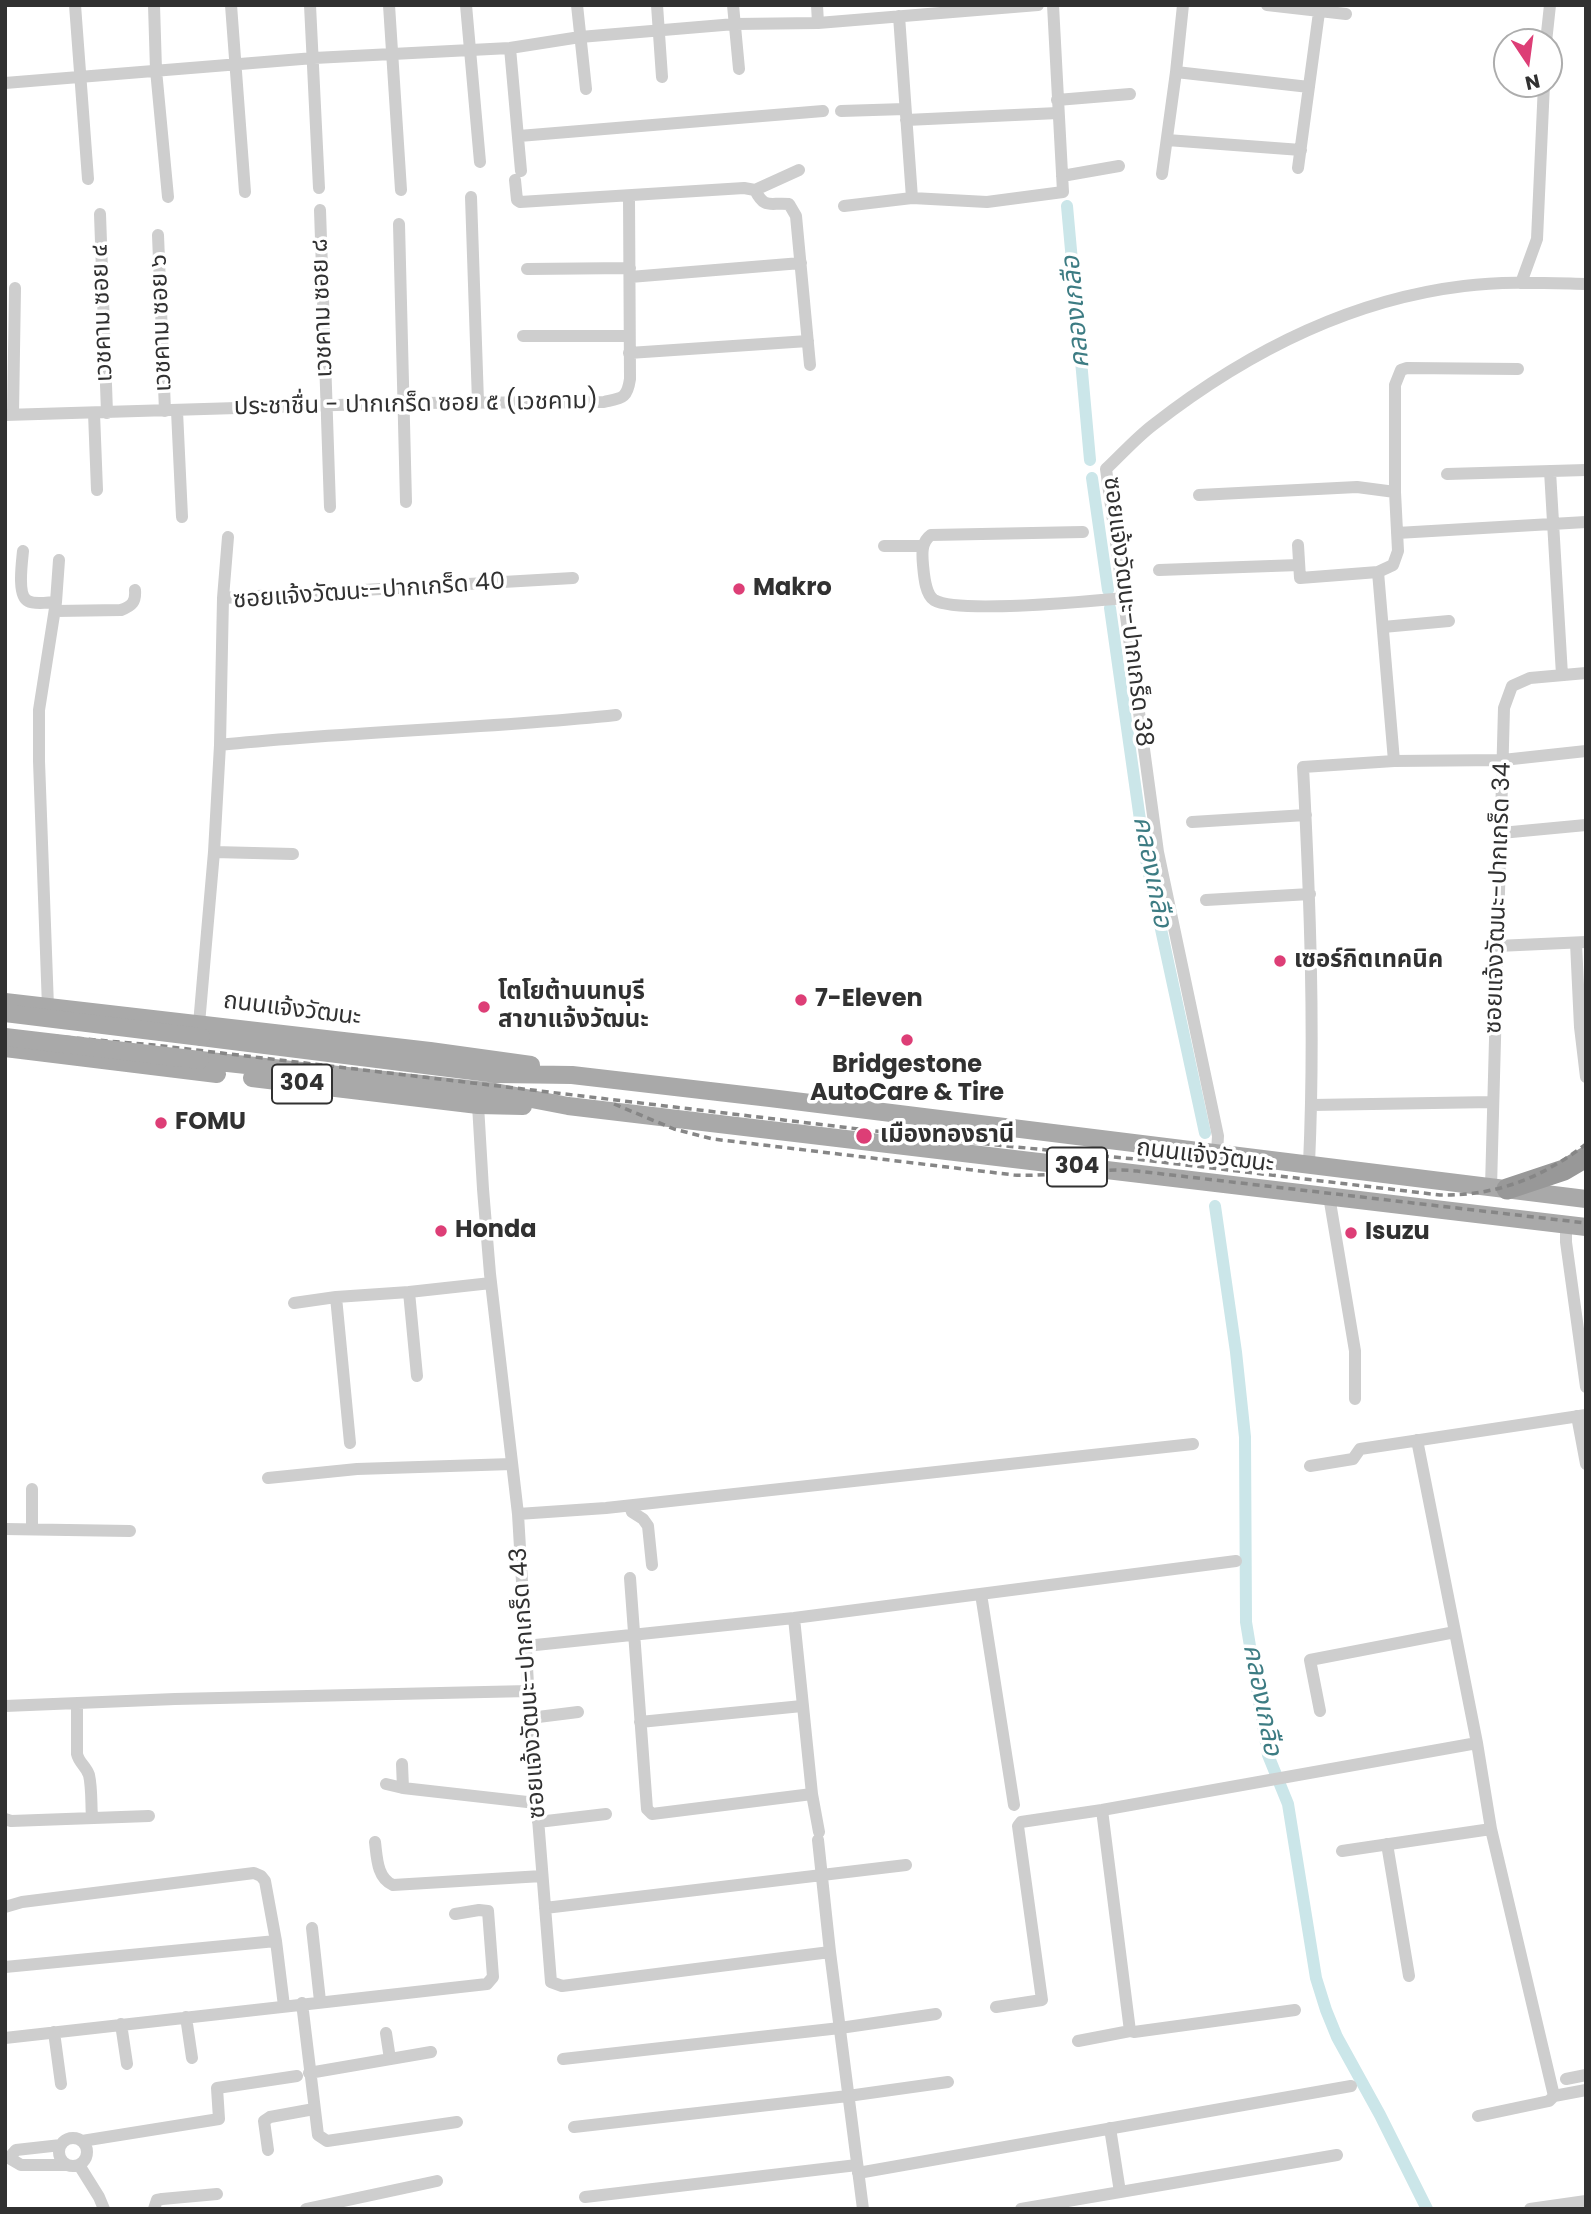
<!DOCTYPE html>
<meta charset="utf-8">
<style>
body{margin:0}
#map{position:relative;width:1591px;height:2214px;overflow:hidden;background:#fff;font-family:Poppins,sans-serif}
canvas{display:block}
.frame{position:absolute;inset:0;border:7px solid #313131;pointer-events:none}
.north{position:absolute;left:1493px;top:28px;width:70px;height:70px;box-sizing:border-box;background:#fff;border:2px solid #adadad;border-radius:50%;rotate:167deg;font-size:19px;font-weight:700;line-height:28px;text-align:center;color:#313131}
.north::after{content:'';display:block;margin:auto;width:24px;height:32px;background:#dd3e76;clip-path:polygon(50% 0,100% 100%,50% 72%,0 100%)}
</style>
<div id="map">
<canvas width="1591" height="2214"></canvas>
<div class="frame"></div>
<div class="north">N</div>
</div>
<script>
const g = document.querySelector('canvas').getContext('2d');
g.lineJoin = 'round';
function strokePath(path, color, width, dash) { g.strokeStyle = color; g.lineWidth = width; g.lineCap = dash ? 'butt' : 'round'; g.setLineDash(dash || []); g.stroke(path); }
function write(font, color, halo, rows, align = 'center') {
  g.font = font + ' Poppins,"Noto Sans Thai",sans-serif'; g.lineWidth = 7; g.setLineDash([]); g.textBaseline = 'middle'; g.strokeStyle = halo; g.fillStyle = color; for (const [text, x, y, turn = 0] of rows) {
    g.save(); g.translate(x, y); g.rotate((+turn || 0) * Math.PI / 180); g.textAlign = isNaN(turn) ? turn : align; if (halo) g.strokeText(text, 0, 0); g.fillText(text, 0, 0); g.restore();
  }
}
strokePath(new Path2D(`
 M1067 206 1090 460
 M1092 478 1108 590
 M1110 608 1145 855 1205 1133
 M1215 1206 1236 1352 1245 1437 1246 1622 1268 1755 1288 1804 1316 1978 1326 2010 1337 2037 1380 2115 1427 2209`), '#cbe6e9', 12);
strokePath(new Path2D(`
 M75 5 88 179
 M154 5 156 70 168 197
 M231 5 245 192
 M310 5 319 188
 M389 5 401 190
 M466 5 480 162
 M577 5 586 89
 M657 5 662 77
 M733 5 739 69
 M817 5 818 23
 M1267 5 1346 14
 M899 16 912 198
 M1546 42 1550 5
 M510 48 521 171
 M1176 72 1309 87
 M5 83 314 58 510 48 580 37 735 24 818 23 1038 5
 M1057 100 1130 94
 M841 111 905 109
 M906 120 1058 113
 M519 136 823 111
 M1167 140 1301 150
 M1298 168 1320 5
 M1162 174 1176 72 1183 5
 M1062 176 1119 166
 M515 180 517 200 520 202 744 188 755 190C765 210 770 202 789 204L796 216 810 365
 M755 190 799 170
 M471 197 478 402
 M844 206 912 198 987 202 1063 192 1053 5
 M320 210 330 507
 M100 214 107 413
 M399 224 406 502
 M158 235 165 411
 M527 269 630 268
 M630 277 801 263
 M1521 283 1537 239 1544 84
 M523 336H629
 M629 353 808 341
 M177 411 182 517
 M94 413 97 490
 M13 414 15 288
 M5 415 403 403 604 402C622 398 627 399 630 379L629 197
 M1550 471 1562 675
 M1447 474 1586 470
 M1199 495 1357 487 1395 492
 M1083 532 931 535C921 542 922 554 923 565 924 575 925 594 934 600 958 614 1090 601 1124 598
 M1397 533 1586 522
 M1298 545 1300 578 1378 572 1393 565 1398 551 1395 492V385L1401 370 1407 368 1518 369
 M884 546H923
 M23 551C22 562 17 596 28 601 35 605 49 602 56 602L39 710V761L48 1007
 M1159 570 1299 565
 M1378 572 1394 761
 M223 598 228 537
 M56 602 59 560
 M56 611 121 610C132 606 136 602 135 590
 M1383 627 1449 621
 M220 745C352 731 485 729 616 715
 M1192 822 1306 815
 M1501 833 1586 825
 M214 852 293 854
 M1206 900 1310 894
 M1576 943 1580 1027 1586 1077
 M1497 946 1586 942
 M199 1024 214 852 220 745 223 598 573 578
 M478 1105 483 1189 490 1274 518 1514 530 1718 551 1982 562 1986 830 1952
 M1312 1105 1493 1102
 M1217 1152 1218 1136 1158 852 1106 469C1122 454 1136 438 1153 425 1244 354 1348 300 1464 286 1504 281 1545 283 1586 284
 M1309 1164C1315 1032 1310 899 1303 767L1394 761 1503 760 1586 751
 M1491 1187 1504 708 1512 686 1530 678 1586 673
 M1329 1196 1355 1351V1399
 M1566 1225V1242L1586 1387
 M336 1297 350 1443
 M294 1303 336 1297 409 1292
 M417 1376 409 1292 491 1283
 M1577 1416 1586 1464
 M1417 1440 1477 1743 1491 1829 1554 2096
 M1310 1466 1353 1459 1360 1449 1586 1415
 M268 1478 357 1469 512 1464
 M630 1506 632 1512 643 1519 648 1526 652 1565
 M518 1514 606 1508 1193 1444
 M5 1529 130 1531
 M32 1529V1489
 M630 1578 647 1809 652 1814 812 1794
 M981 1594 1014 1805
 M794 1618 812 1794 819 1832
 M526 1646 794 1618 1236 1561
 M77 1703V1754C79 1763 86 1766 89 1775 92 1788 91 1804 92 1818
 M5 1706 175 1699 529 1691
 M1320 1711 1310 1660 1455 1632
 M530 1718 578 1712
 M640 1722 802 1706
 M402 1764 403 1788
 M386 1784 403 1788 536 1803
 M1102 1810 1130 2031 1134 2032 1295 2010
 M5 1819 11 1821 149 1816
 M538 1822 606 1814
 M818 1840 830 1952 863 2209
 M375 1842C377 1858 377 1878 393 1885L542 1876
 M1387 1844 1409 1976
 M1342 1851 1491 1829
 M5 1907 22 1902 254 1873 261 1876 265 1881 276 1941 284 2006
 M545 1908 906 1865
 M312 1928 320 2001
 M5 1967 276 1941
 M302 2003 318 2135 327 2141 457 2122
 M996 2007 1042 2000 1018 1826 1021 1822 1102 1810 1477 1743
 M186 2017 192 2058
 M121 2024 127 2064
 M54 2032 61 2084
 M386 2033 390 2059
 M5 2038 487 1984 493 1977 488 1911 479 1910 455 1914
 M1078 2041 1130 2031
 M563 2059 840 2028 936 2014
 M309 2073 431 2052
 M1566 2079 1586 2075
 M1478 2116 1549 2101 1554 2096 1586 2090
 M574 2127 848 2096 948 2082
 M1110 2128 1120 2192
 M59 2152a14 14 0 1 1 28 0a14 14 0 1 1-28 0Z
 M82 2141 219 2119 217 2088 297 2076
 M268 2150 264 2121 270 2117 314 2109
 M5 2158H9L16 2150 61 2145
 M9 2158 21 2165H67
 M79 2165 99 2197 104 2209
 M858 2173 1351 2086
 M585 2197 857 2165
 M154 2209 157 2200 162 2199 217 2194
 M306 2209 437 2181
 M1021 2209 1337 2155
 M1530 2209 1586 2201`), '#cecece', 12);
strokePath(new Path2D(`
 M5 1002 430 1051 531 1065
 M201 1037 497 1074 572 1075 770 1098 1586 1199
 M5 1048 217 1074
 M200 1060 495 1092 568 1106 1586 1227
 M252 1078 478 1105 523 1106`), '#a9a9a9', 18);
strokePath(new Path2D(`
 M1507 1189 1564 1170 1586 1157`), '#989898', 21);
strokePath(new Path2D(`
 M5 1032 154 1045 968 1142 1144 1160 1440 1195C1496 1196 1542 1178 1586 1144
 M614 1104 674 1129 713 1139 1014 1175C1055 1177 1096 1167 1137 1171L1586 1223`), '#868686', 3.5, [7, 5]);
strokePath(new Path2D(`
 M5 1013 201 1037
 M5 1037 200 1060`), '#a9a9a9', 18);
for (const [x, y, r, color] of [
 [739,589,7,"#dd3e76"],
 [1280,961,7,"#dd3e76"],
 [801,1000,7,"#dd3e76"],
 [484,1007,7,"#dd3e76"],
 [907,1040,7,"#dd3e76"],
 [161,1123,7,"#dd3e76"],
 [864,1136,9,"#dd3e76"],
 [441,1231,7,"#dd3e76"],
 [1351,1233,7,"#dd3e76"]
]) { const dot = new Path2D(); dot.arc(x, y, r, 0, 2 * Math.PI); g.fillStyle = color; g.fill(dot); strokePath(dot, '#fff', 2.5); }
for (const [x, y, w] of [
 [302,1084,60],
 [1077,1167,60]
]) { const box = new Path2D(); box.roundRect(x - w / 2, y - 19.5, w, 39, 5); g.fillStyle = '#fff'; g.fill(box); strokePath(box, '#313131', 2); }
write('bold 23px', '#313131', null, [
 ["304",302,1084],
 ["304",1077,1167]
]);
write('24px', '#313131', '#fff', [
 ["เวชคาม ซอย ๘",323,308,-92],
 ["เวชคาม ซอย ๔",103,313,-92],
 ["เวชคาม ซอย ๖",162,323,-92],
 ["ประชาชื่น - ปากเกร็ด ซอย ๕ (เวชคาม)",416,405,-1],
 ["ซอยแจ้งวัฒนะ-ปากเกร็ด 40",369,592,-4],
 ["ซอยแจ้งวัฒนะ-ปากเกร็ด 38",1127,612,83],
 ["ซอยแจ้งวัฒนะ-ปากเกร็ด 34",1499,898,-88],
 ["ถนนแจ้งวัฒนะ",292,1010,7],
 ["ถนนแจ้งวัฒนะ",1205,1157,7],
 ["ซอยแจ้งวัฒนะ-ปากเกร็ด 43",529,1683,-94]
]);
write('bold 24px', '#313131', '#fff', [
 ["Makro",753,589],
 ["เซอร์กิตเทคนิค",1294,961],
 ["โตโยต้านนทบุรี",498,993],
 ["สาขาแจ้งวัฒนะ",498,1021],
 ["7-Eleven",815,1000],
 ["Bridgestone",907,1066,"center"],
 ["AutoCare & Tire",907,1094,"center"],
 ["FOMU",175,1123],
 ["เมืองทองธานี",880,1136],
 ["Honda",455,1231],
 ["Isuzu",1365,1233]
], 'left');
write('italic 26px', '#3d7c83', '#fff', [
 ["คลองเกลือ",1077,312,-95],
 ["คลองเกลือ",1151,872,79],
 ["คลองเกลือ",1261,1700,79]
]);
</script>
